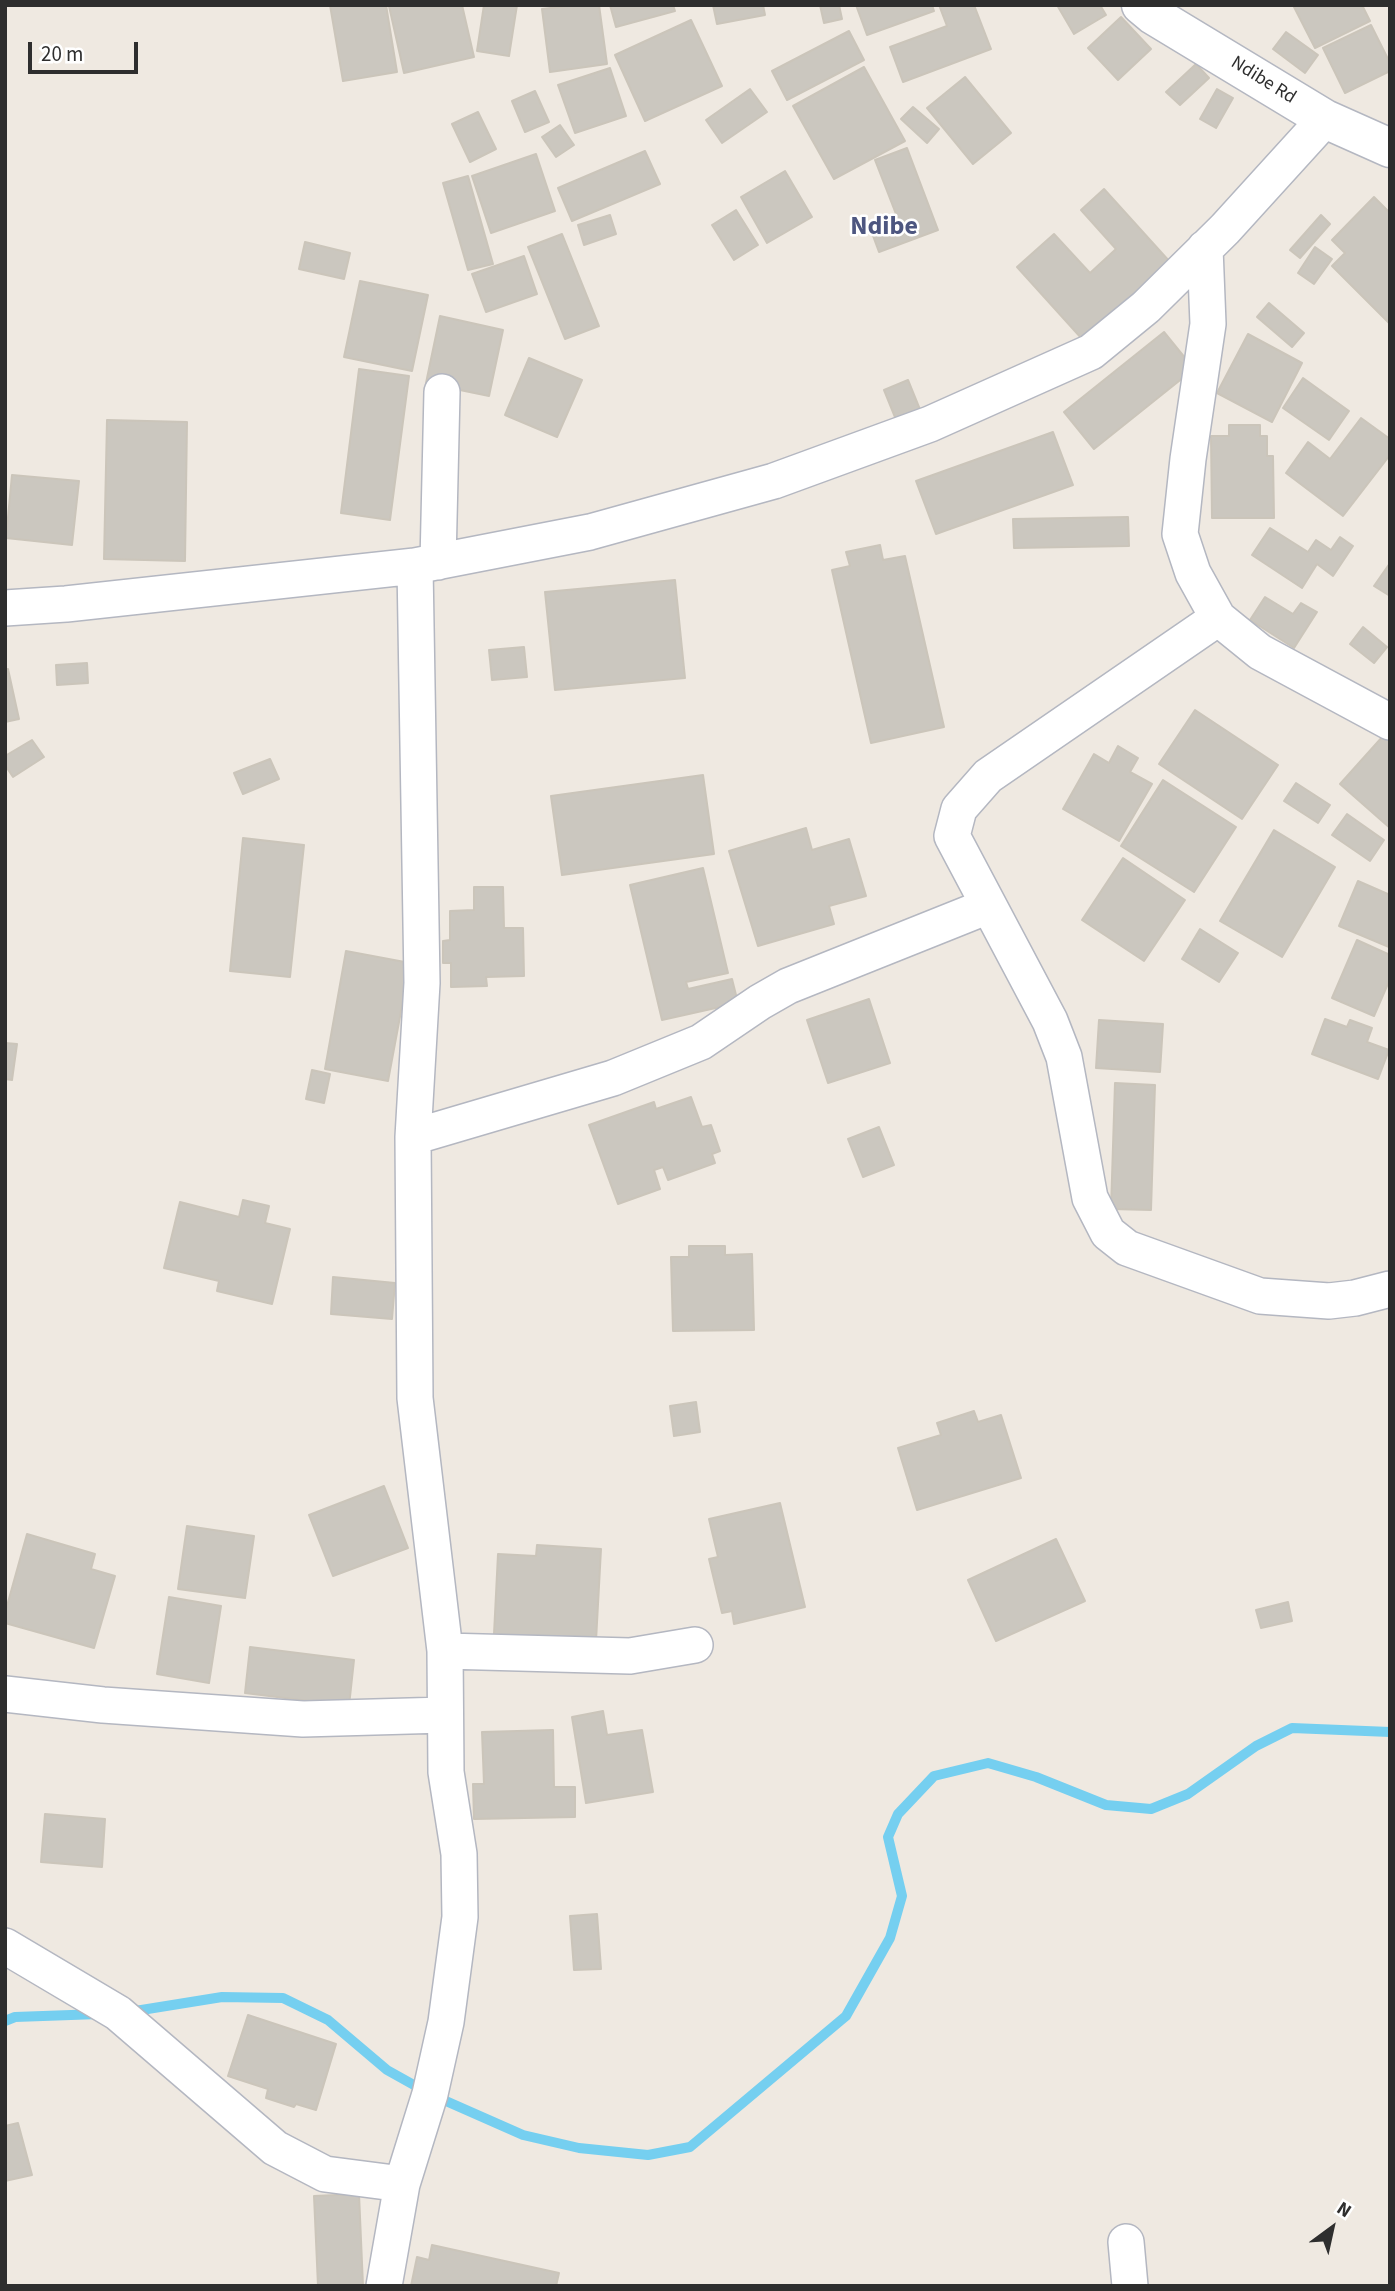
<!DOCTYPE html>
<style>
body{margin:0}
#map{position:relative;width:1395px;height:2291px;overflow:hidden;background:#efe9e1;font-family:"Source Sans 3",sans-serif}
canvas{display:block}
.frame{position:absolute;inset:0;border:7px solid #2e2e2e;pointer-events:none}
.north{position:absolute;left:1297px;top:2193px;width:70px;height:70px;-webkit-text-stroke:5px #fff;paint-order:stroke;rotate:33deg;font-size:19px;font-weight:700;line-height:28px;text-align:center;color:#2e2e2e}
.north::after{content:'';display:block;margin:auto;width:24px;height:32px;background:#2e2e2e;clip-path:polygon(50% 0,100% 100%,50% 72%,0 100%)}
.scale{position:absolute;left:28px;top:42px;width:110px;height:32px;box-sizing:border-box;border:4px solid #2e2e2e;border-top:0;padding-left:9px;font-size:21px;line-height:24px;white-space:nowrap;color:#2e2e2e;-webkit-text-stroke:5px #fff;paint-order:stroke}
</style>
<div id="map">
<canvas width="1395" height="2291"></canvas>
<div class="frame"></div>
<div class="north">N</div>
<div class="scale">20 m</div>
</div>
<script>
const g = document.querySelector('canvas').getContext('2d');
g.lineJoin = 'round';
function strokePath(path, color, width, dash) { g.strokeStyle = color; g.lineWidth = width; g.lineCap = dash ? 'butt' : 'round'; g.setLineDash(dash || []); g.stroke(path); }
function paint(path, color) { g.fillStyle = color; g.fill(path, 'evenodd'); }
function write(font, color, halo, rows, align = 'center') {
  g.font = font + ' "Source Sans 3",sans-serif'; g.lineWidth = 5; g.setLineDash([]); g.textBaseline = 'middle'; g.strokeStyle = halo; g.fillStyle = color; for (const [text, x, y, turn = 0] of rows) {
    g.save(); g.translate(x, y); g.rotate((+turn || 0) * Math.PI / 180); g.textAlign = isNaN(turn) ? turn : align; if (halo) g.strokeText(text, 0, 0); g.fillText(text, 0, 0); g.restore();
  }
}
strokePath(new Path2D(`
 M129 2012 222 1997 283 1998 328 2020 387 2070 430 2094 523 2135 579 2148 648 2155 690 2147 846 2016 890 1938 902 1896 888 1837 898 1814 934 1776 988 1763 1036 1777 1106 1805 1151 1809 1188 1794 1256 1746 1292 1728 1390 1732
 M5 2021 15 2017 99 2014`), '#75cff0', 10);
const building = new Path2D(`
 M330 5H386L397 72 343 81Z
 M462 5 474 57 404 73 389 6Z
 M484 5H517L509 56 477 51Z
 M576 5H599L607 64 550 72 542 9Z
 M610 5H673L675 11 616 27Z
 M713 5H763L765 15 717 24Z
 M820 5H839L842 19 824 23Z
 M856 5H932L934 11 867 35Z
 M939 5H974L991 49 903 82 890 47 947 26Z
 M1057 5H1100L1106 15 1074 34Z
 M1293 5H1362L1370 21 1315 48Z
 M1121 17 1151 49 1118 80 1088 48Z
 M691 20 722 86 645 121 615 55Z
 M1371 25 1390 63V71L1345 93 1323 48Z
 M849 31 864 60 787 100 772 71Z
 M1286 32 1318 55 1305 73 1273 49Z
 M1196 64 1209 78 1180 105 1166 92Z
 M864 67 905 141 834 179 793 106Z
 M610 68 626 116 575 133 558 85Z
 M965 77 1011 133 973 164 927 108Z
 M750 89 767 112 722 143 706 120Z
 M1217 89 1233 98 1216 128 1200 119Z
 M535 91 549 122 525 132 512 101Z
 M913 107 939 129 927 143 901 119Z
 M478 112 496 149 470 162 452 124Z
 M560 125 574 145 556 157 542 137Z
 M907 148 938 230 879 252 869 225 896 214 875 160Z
 M645 151 660 184 572 221 558 188Z
 M536 154 555 211 491 233 472 176Z
 M785 171 812 217 767 243 741 197Z
 M468 176 493 264 468 270 443 183Z
 M1104 189 1170 262 1083 340 1017 267 1054 234 1090 273 1116 249 1081 210Z
 M1374 197 1390 213V324L1332 266 1345 253 1332 240Z
 M736 210 758 245 734 260 712 225Z
 M610 215 616 234 584 245 578 225Z
 M1321 215 1330 224 1300 258 1290 250Z
 M562 234 599 326 565 339 528 247Z
 M305 242 350 253 344 279 299 269Z
 M1315 247 1332 259 1314 284 1298 273Z
 M524 256 537 294 486 312 472 274Z
 M360 281 428 295 412 371 344 357Z
 M1269 303 1304 333 1292 347 1257 317Z
 M440 316 503 330 489 396 426 383Z
 M1164 332 1194 369 1094 449 1064 412Z
 M1248 334 1302 363 1272 422 1217 393Z
 M529 358 582 380 557 437 505 415Z
 M359 369 409 376 390 520 341 513Z
 M1303 378 1349 411 1329 440 1283 408Z
 M908 380 923 417 899 427 884 390Z
 M1361 418 1390 439V455L1343 516 1286 473 1308 442 1330 459Z
 M107 420 187 422 185 561 104 559Z
 M1229 425H1260V436H1267V456H1273L1274 518H1212L1211 436H1229Z
 M1053 432 1073 485 936 534 916 481Z
 M12 475 79 481 72 545 6 538Z
 M1128 517 1129 546 1014 548 1013 519Z
 M1270 528 1308 552 1316 540 1331 550 1340 537 1353 546 1333 576 1317 564 1302 588 1252 555Z
 M880 545 883 560 905 556 944 727 871 743 832 570 850 566 846 552Z
 M1390 563V596L1374 586Z
 M675 580 685 678 555 690 545 592Z
 M1265 597 1293 614 1301 603 1317 612 1294 648 1250 620Z
 M1363 627 1387 647 1374 663 1350 644Z
 M524 647 527 677 492 680 489 650Z
 M87 663 88 683 57 685 56 665Z
 M8 669 19 719 5 722V670Z
 M1195 710 1278 765 1242 819 1159 764Z
 M1384 735 1390 741V828L1340 784Z
 M32 740 44 757 13 777 5 765V756Z
 M1118 746 1138 758 1130 772 1152 784 1119 841 1063 809 1094 754 1109 763Z
 M270 759 279 779 243 794 234 773Z
 M703 775 714 854 562 875 551 796Z
 M1163 780 1236 827 1194 892 1121 846Z
 M1296 783 1330 805 1318 823 1284 801Z
 M1347 814 1384 840 1370 861 1332 835Z
 M806 828 812 850 849 839 866 896 829 906 834 924 758 946 729 851Z
 M1274 830 1335 867 1282 957 1220 921Z
 M243 838 304 845 290 977 230 971Z
 M1123 858 1185 900 1144 961 1082 920Z
 M703 868 728 973 686 982 688 989 732 979 738 1003 662 1020 630 885Z
 M1358 881 1390 895 1389 947 1339 926Z
 M474 887H503L504 928H523L524 976 486 977 487 986 451 987V963H443V941L450 940V911L474 910Z
 M1200 929 1238 953 1219 982 1182 959Z
 M1357 940 1390 955V979L1374 1016 1332 998Z
 M346 951 410 963 388 1081 325 1069Z
 M869 999 890 1063 828 1083 807 1020Z
 M1325 1019 1347 1027 1350 1020 1372 1028 1367 1042 1389 1050 1378 1079 1312 1054Z
 M1099 1020 1163 1024 1160 1072 1096 1068Z
 M5 1043 17 1044 12 1080 5 1079Z
 M312 1070 330 1074 324 1103 306 1099Z
 M1115 1083 1155 1085 1151 1210 1111 1209Z
 M691 1097 702 1127 711 1125 720 1151 712 1154 715 1163 668 1180 663 1167 654 1170 660 1189 618 1204 589 1125 654 1102 656 1109Z
 M879 1127 894 1165 863 1177 848 1139Z
 M243 1200 269 1206 265 1223 290 1229 272 1304 217 1291 219 1281 164 1268 180 1202 239 1217Z
 M689 1246H725V1255L752 1254 754 1330 673 1331 671 1257H689Z
 M333 1277 395 1283 392 1319 331 1314Z
 M696 1402 700 1432 674 1436 670 1406Z
 M974 1411 978 1422 1001 1415 1021 1478 917 1510 898 1448 941 1435 937 1423Z
 M384 1486 408 1548 333 1576 309 1515Z
 M780 1503 805 1607 734 1624 732 1611 722 1613 709 1559 718 1557 709 1519Z
 M187 1526 254 1536 245 1598 178 1589Z
 M27 1534 95 1554 91 1569 115 1576 94 1648 5 1623V1613Z
 M1056 1539 1085 1601 996 1641 968 1580Z
 M537 1545 601 1549 596 1641 494 1634 498 1554 536 1556Z
 M169 1597 221 1606 209 1683 157 1674Z
 M1288 1602 1292 1621 1261 1628 1256 1610Z
 M250 1647 354 1660 349 1706 245 1693Z
 M603 1711 607 1735 642 1730 653 1792 586 1803 572 1717Z
 M553 1730 554 1787H575V1817L474 1819 473 1784H484L482 1732Z
 M45 1814 105 1819 102 1867 41 1862Z
 M597 1914 601 1969 574 1970 570 1916Z
 M248 2015 336 2044 316 2110 296 2104 294 2107 266 2098 268 2089 228 2076Z
 M18 2123 32 2175 5 2181V2126Z
 M359 2194 363 2286H318L314 2196Z
 M432 2245 559 2273 556 2286H411L417 2257 429 2260Z`);
paint(building, '#cbc7bf');
strokePath(building, '#cbc5ba', 2);
const minor = new Path2D(`
 M1205 248 1208 324 1188 459 1180 534 1193 573 1218 618 1260 652 1390 722
 M438 562 442 392
 M5 608 66 604 415 566 590 532 774 481 930 424 1091 352 1146 307 1225 229 1325 119
 M1218 618 988 776 959 809 952 836 1050 1021 1064 1057 1090 1198 1108 1233 1127 1248 1260 1296 1329 1301 1355 1298 1390 1289
 M413 1137 613 1078 701 1042 760 1002 788 986 988 906
 M445 1651 630 1656 695 1645
 M5 1694 103 1705 303 1719 445 1715
 M5 1946 118 2013 275 2148 325 2174 402 2184
 M1126 2242 1130 2286
 M384 2286 402 2184 430 2094 446 2022 460 1917 459 1854 446 1772 445 1651 415 1398 413 1137 422 983 415 566`);
const tertiary = new Path2D(`
 M1141 5 1153 15 1325 119 1390 148`);
strokePath(minor, '#b4b7c1', 38);
strokePath(tertiary, '#b4b7c1', 41);
strokePath(minor, '#fff', 35);
strokePath(tertiary, '#fff', 38);
write('19px', '#2e2e2e', '#fff', [
 ["Ndibe Rd",1263,81,32]
]);
write('bold 26px', '#4d5680', '#fff', [
 ["Ndibe",884,228]
]);
</script>
